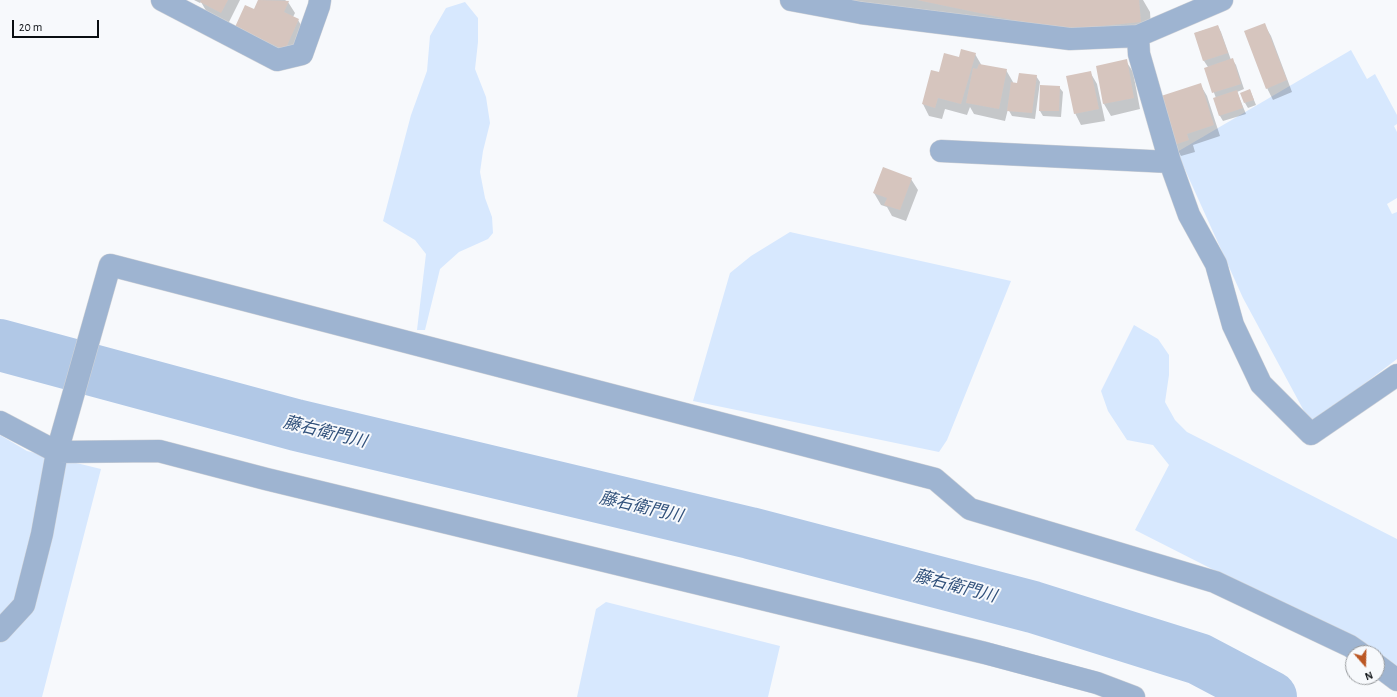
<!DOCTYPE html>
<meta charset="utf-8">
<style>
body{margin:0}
#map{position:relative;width:1397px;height:697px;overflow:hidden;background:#f7f9fc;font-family:"Alegreya Sans",sans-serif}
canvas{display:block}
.north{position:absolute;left:1345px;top:645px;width:40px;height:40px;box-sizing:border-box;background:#f7f9fc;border:1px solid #989b9e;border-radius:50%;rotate:160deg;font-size:11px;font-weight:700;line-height:16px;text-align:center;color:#0a0e12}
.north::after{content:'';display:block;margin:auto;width:14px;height:18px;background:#bb5724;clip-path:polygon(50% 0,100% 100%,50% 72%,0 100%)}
.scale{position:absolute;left:12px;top:20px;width:87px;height:18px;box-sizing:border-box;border:2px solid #0a0e12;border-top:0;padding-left:5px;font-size:12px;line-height:14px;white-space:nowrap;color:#0a0e12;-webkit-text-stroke:3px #f7f9fc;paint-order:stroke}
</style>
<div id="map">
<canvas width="1397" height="697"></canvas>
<div class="north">N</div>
<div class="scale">20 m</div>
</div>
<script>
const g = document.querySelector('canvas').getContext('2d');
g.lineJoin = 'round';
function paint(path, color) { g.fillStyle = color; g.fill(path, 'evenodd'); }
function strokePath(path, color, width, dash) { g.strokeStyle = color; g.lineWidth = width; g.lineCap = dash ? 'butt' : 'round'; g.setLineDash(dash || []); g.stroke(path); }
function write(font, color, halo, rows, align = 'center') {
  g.font = font + ' "Alegreya Sans","Noto Sans JP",sans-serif'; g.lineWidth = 4; g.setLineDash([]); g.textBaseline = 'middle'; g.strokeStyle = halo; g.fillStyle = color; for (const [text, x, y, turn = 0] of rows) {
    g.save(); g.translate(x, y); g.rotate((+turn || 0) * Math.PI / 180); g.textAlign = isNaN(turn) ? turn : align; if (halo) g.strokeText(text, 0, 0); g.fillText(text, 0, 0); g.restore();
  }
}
paint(new Path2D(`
 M465 2 478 18V42L475 69 486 97 490 123 483 151 480 172 485 198 492 217 493 233 488 239 459 252 440 269 425 330H417L426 254 415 240 383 221 411 115 427 71 430 36 446 8Z
 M1351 50 1367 79 1375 74 1397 115V124L1394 126 1397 132V198L1387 204 1392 214 1397 212V359L1311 424 1243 298 1177 152Z
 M790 232 1011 281 947 440 939 452 693 401 730 273 751 256Z
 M1134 325 1158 339 1169 355V375L1165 402 1175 420 1187 432 1397 539V666L1377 655V653H1374L1352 640 1135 530 1169 465 1153 445 1127 440 1108 411 1101 391Z
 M0 435 27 451 101 469 42 697H0Z
 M606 602 780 646 768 697H577L596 609Z`), '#d7e8fe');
paint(new Path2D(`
 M194 0H240L228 24 208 14 201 2 200 3Z
 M259 0H285L288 2 295 13 293 17 298 20 305 32 292 61 243 39Z
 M824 0H1143L1150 12 1152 42 1074 50Z
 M1264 24 1271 36 1292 92 1273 100 1267 88Z
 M1218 26 1221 32 1231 60 1232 59 1236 65 1244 89 1237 92 1246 114 1223 121 1220 116 1214 99 1216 98 1205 69 1208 67 1204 61 1195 33Z
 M975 54 982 66 1006 70 1013 82V84H1018L1036 76 1040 82 1035 119 1012 116 1008 109 1005 121 974 114 970 107 967 115 945 109 942 119 929 116 923 104 940 73 959 58Z
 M1126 61 1133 72 1140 109 1111 116 1104 104 1097 67Z
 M1090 72 1097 84 1105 121 1081 125 1075 113Z
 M1200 84 1207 96 1220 136 1193 145 1195 152 1181 156 1175 145Z
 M1059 87 1063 92 1061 117 1043 116 1040 111Z
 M1250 90 1256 105 1248 108 1245 103Z
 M911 179 918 190 906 221 892 216 887 207 881 205 874 193Z`), '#0003');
strokePath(new Path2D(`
 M0 345 296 425 750 533 1033 607 1199 659 1271 697`), '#b1c8e6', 52);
paint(new Path2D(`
 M201 0H228L221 13 200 2Z
 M258 0 289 1 284 12 299 19 285 50 235 27 245 5 254 9Z
 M917 0H1139L1141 22 1061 30Z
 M1265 23 1287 80 1266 89 1244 31Z
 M1218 25 1228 53 1203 61 1194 33Z
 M961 49 976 53 961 104 938 98 935 108 922 104 931 70 939 72 944 53 959 57Z
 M1233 58 1241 84 1212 93 1204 68Z
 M1127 59 1134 98 1103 104 1096 66Z
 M979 64 1007 69 999 109 966 103 973 68 977 69Z
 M1091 71 1099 109 1074 114 1066 76Z
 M1019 73 1037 75 1032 113 1007 111 1011 82 1017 83Z
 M1201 83 1214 125 1187 134 1189 140 1174 145 1158 97Z
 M1040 85 1060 86 1059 111H1039Z
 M1250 89 1254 100 1244 103 1240 93Z
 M1237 90 1243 108 1219 116 1213 98Z
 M883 167 912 178 900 210 884 205 887 198 873 193Z`), '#d6c5be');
const minor = new Path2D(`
 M162 0 277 60 302 54 319 6 320 0
 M791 0 861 13 1070 39 1138 36 1222 0
 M1138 36 1139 54 1170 162 1189 215 1216 264 1233 325 1261 384 1311 434 1397 375
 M941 151 1170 162
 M0 422 57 452 159 451 266 479 985 653 1097 683 1134 697
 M0 631 24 605 42 534 57 452 110 265 935 479 970 509 1215 582 1350 646 1360 653
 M1377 665 1397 680`);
strokePath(minor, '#d1d3d7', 23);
strokePath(minor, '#9eb4d1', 22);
write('italic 17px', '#31517b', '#f7f9fc', [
 ["藤右衛門川",325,432,14],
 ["藤右衛門川",641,507,13],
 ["藤右衛門川",955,586,15]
]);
</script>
